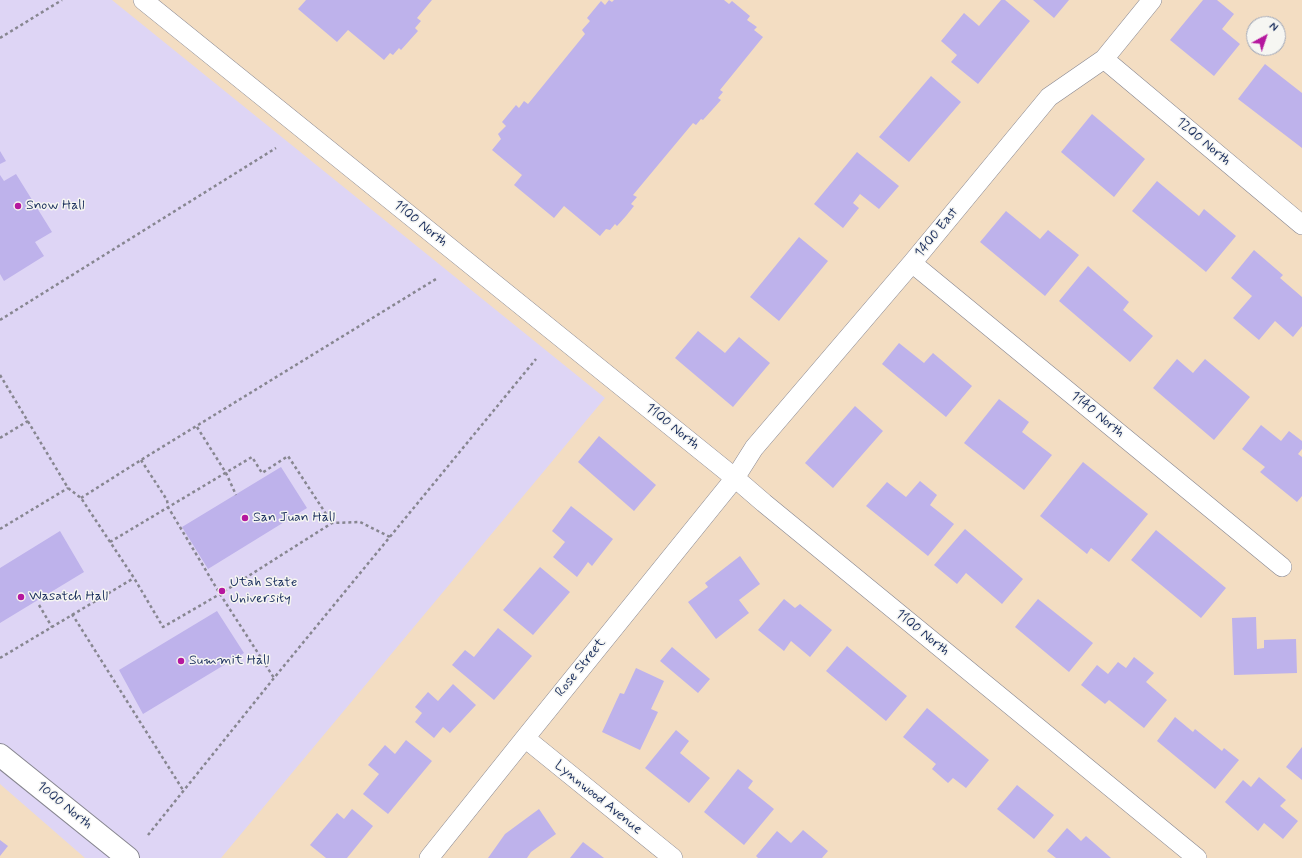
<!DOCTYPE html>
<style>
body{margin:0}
#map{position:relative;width:1302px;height:858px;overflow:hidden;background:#f3ddc2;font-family:Mynerve,sans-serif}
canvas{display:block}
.north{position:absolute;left:1246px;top:16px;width:40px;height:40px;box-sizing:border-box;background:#f6f6f2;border:1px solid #9ea6b7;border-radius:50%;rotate:40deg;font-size:11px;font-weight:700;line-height:16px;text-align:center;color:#1b2f5e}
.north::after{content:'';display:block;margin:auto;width:14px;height:18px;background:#b5179e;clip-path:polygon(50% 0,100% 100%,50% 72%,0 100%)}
</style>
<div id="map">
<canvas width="1302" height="858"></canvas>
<div class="north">N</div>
</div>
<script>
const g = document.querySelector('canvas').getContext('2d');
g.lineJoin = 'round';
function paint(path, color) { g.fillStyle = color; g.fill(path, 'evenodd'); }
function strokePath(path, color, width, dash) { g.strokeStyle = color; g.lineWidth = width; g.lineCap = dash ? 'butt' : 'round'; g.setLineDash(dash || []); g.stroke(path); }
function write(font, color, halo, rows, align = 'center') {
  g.font = font + ' Mynerve,sans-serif'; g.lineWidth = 3; g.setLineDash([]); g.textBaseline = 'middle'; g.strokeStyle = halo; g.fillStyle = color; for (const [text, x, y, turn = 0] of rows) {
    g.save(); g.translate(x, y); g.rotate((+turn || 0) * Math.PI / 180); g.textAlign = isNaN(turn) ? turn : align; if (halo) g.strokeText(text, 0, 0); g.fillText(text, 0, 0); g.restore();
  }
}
paint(new Path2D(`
 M0 0H112L605 398 221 858H85L0 784Z`), '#ded5f5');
paint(new Path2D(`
 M306 0H432L417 18 421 21 415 28 418 31 401 50 399 48 393 55 390 53 384 60 348 30 337 42 298 9Z
 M609 0 612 2 614 0H724L729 4 732 1 750 16 747 20 757 27 754 30 763 37 720 90 723 92 718 98 721 100 703 120 701 119 696 125 693 123 633 195 637 197 631 204 634 206 626 216 617 226 615 224 610 230 606 229 600 236 564 206 554 218 514 185 522 175 492 150 501 139 498 134 506 126 502 122 516 105 519 108 524 101 528 104 585 34 582 30 590 21 587 18 601 1 605 5Z
 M1001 0H1005L1030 21 978 84 951 62 957 55 941 41 964 13 979 26Z
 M1033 0H1069L1054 18Z
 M1203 0H1217L1234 14 1222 29 1240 44 1214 76 1170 40Z
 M1265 64 1302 93V148L1238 99Z
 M931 76 961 102 909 162 879 137Z
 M1092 114 1145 159 1114 197 1061 152Z
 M0 151 6 161 0 164Z
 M857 152 899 186 879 209 860 194 853 203 859 208 843 228 814 204Z
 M16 174 52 232 35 242 44 256 4 281 0 274V175L4 181Z
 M1157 181 1199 216 1204 209 1236 236 1206 272 1132 211Z
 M1006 211 1040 239 1048 230 1079 255 1045 296 980 242Z
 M799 237 828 261 779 321 750 297Z
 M1254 250 1283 275 1280 278 1302 297V326L1293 337 1275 321 1259 340 1233 318 1252 296 1231 278Z
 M1088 266 1129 302 1123 310 1153 336 1130 362 1059 301Z
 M698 331 725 353 739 337 770 363 733 407 675 358Z
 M899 343 924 363 933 353 972 386 946 417 882 364Z
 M1177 359 1193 373 1205 359 1250 397 1214 440 1153 388Z
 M999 399 1029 422 1022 432 1052 455 1024 490 964 443Z
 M855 406 883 431 833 488 805 463Z
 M1261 425 1281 441 1289 431 1302 441V449L1298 454 1302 457V496L1297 502 1260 472 1265 467 1242 449Z
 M599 436 656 485 634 511 578 462Z
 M1083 462 1148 514 1109 562 1091 548 1087 554 1040 516Z
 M281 467 307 508 208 569 182 527Z
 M920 481 937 495 930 505 954 524 928 556 866 506 887 482 906 497Z
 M571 506 613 539 592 566 588 562 577 577 553 557 565 542 552 531Z
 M965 529 1023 579 1002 604 966 573 957 584 934 565Z
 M1156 530 1226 588 1201 618 1131 560Z
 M60 531 84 572 0 623V568Z
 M740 556 760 584 739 600 749 613 716 639 688 602 708 587 705 583Z
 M540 567 570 592 533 635 503 610Z
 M784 599 795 608 800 604 832 630 810 657 791 641 784 651 758 630Z
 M1038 599 1093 643 1069 672 1015 627Z
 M217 611 244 653 143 714 119 670Z
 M1256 617 1257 649 1264 648V640L1296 639 1297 673 1234 675 1232 618Z
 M498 628 532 656 494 700 452 665 465 650 474 657Z
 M847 646 907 696 886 721 826 671Z
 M672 647 710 679 698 693 660 661Z
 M1134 657 1154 673 1146 682 1167 700 1144 728 1109 700 1105 704 1081 685 1097 665 1108 674 1118 662 1126 668Z
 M636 668 664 681 651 709 658 712 640 750 602 732 620 693 624 694Z
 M453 684 476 705 450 733 443 727 434 738 415 722 422 713 415 707 428 692 438 701Z
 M927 708 989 760 966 788 953 778 948 783 932 769 936 764 903 737Z
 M1175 717 1193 732 1195 729 1222 751 1224 748 1239 760 1215 789 1157 741Z
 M676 730 689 741 680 753 710 778 689 803 645 768Z
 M406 740 432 761 388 814 363 794 379 774 368 765 385 745 395 754Z
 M1302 747V780L1286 767Z
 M738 769 753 781 748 788 774 809 744 845 704 812Z
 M1259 777 1286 800 1280 806 1298 821 1283 839 1264 823 1258 831 1225 802 1243 780 1251 787Z
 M1017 785 1054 815 1034 839 997 809Z
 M352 809 373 826 347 858H326L310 845 337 813 344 819Z
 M539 809 556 834 531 852 527 858H488L505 834Z
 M1067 828 1081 841 1086 836 1111 858H1056L1047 851Z
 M803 830 828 851 822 858H758L756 856 777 831 791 843Z
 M0 840 8 846 0 856Z
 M583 842 604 858H570Z`), '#beb2eb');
const street = new Path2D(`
 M143 0 735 478 764 503 1197 858
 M1104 59 1302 225
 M912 263 1282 567
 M525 738 673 858
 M429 858 525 738 735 478 754 448 912 263 1049 97 1104 59 1152 0`);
const secondary = new Path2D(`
 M0 755 128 858`);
strokePath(street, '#878690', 20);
strokePath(secondary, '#878690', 24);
strokePath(new Path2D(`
 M0 38 62 0
 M0 320 276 148
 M0 375 68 488 81 498 134 578 163 627 220 594 332 523 360 522 390 537
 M197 427 226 473 236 495
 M0 438 28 421
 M141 460 167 500 168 507 220 594 274 678
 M81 498 141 460 436 279
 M0 529 68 488
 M110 542 252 457 262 473 288 456 332 523
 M39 605 52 627
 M72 614 183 790
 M0 658 134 578
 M148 835 274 678 536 359`), '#878690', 2.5, [3, 3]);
strokePath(street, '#fff', 19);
strokePath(secondary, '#fff', 22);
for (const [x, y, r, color] of [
 [18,206,4,"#b5179e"],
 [245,518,4,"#b5179e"],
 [222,591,4,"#b5179e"],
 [21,597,4,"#b5179e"],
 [181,661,4,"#b5179e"]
]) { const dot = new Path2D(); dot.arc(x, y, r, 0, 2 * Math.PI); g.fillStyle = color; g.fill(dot); strokePath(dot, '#f6f6f2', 1.5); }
write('14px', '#1b2f5e', '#f6f6f2', [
 ["1200 North",1203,142,40],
 ["1100 North",420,224,39],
 ["1400 East",937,233,-51],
 ["1140 North",1097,415,39],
 ["1100 North",672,427,39],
 ["1100 North",922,633,39],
 ["Rose Street",581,668,-51],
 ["Lynnwood Avenue",598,798,39],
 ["1000 North",64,806,39]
]);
write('14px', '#1b2f5e', '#f6f6f2', [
 ["Snow Hall",26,206],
 ["San Juan Hall",253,518],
 ["Utah State",230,583],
 ["University",230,599],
 ["Wasatch Hall",29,597],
 ["Summit Hall",189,661]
], 'left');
</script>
